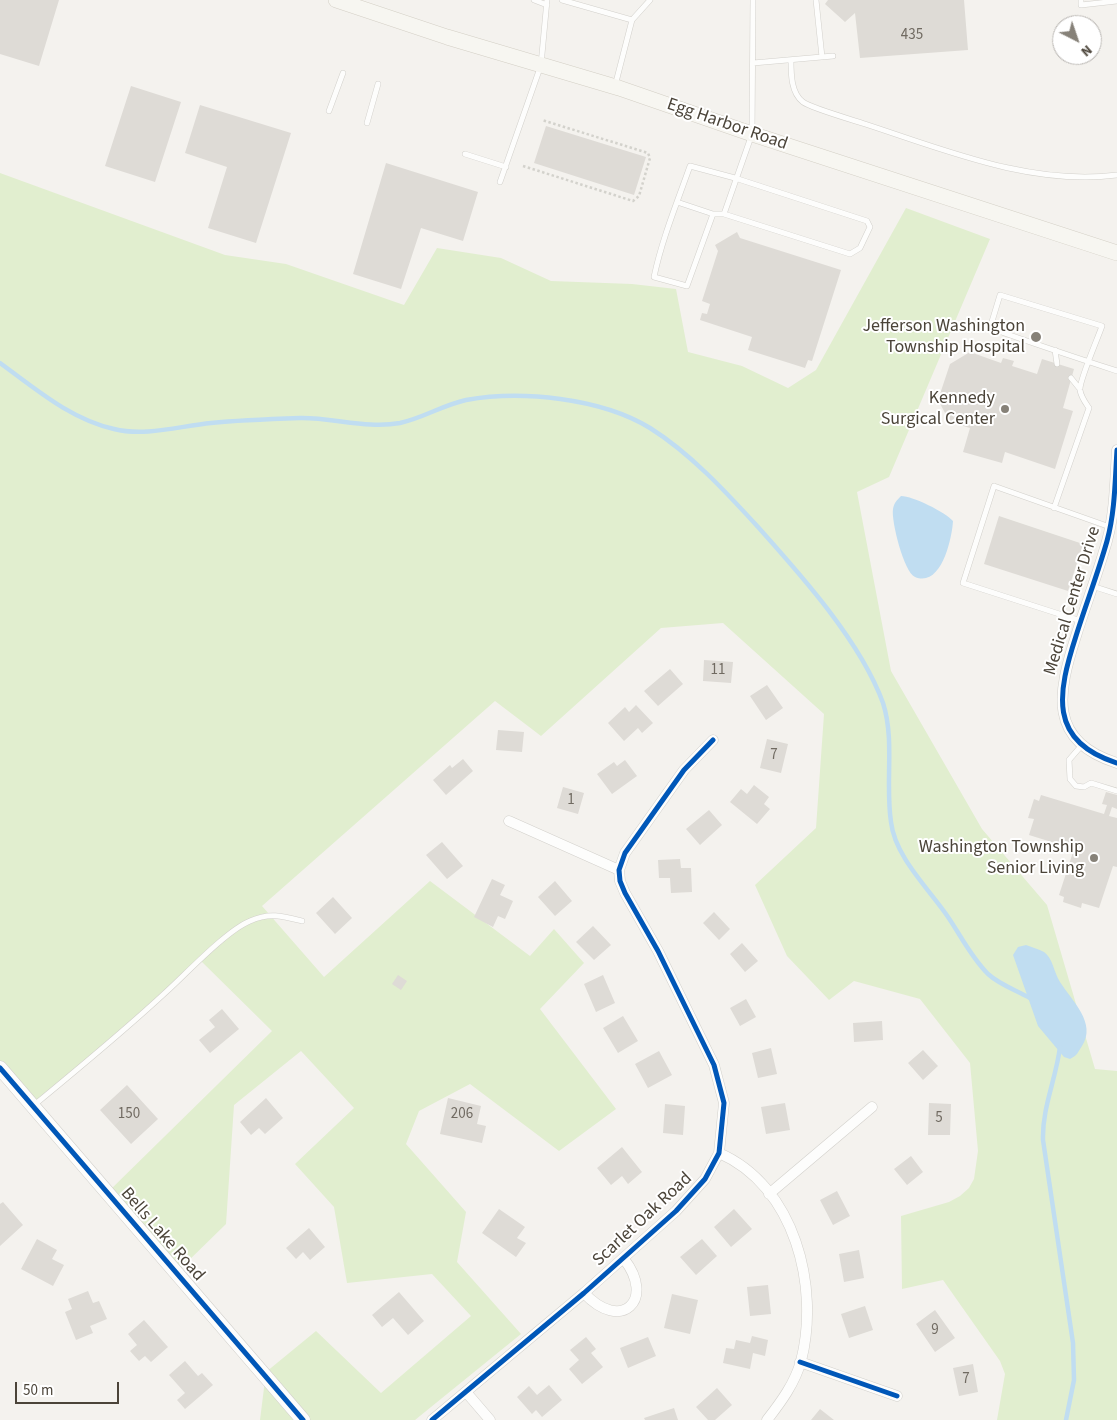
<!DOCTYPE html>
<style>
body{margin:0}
#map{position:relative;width:1117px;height:1420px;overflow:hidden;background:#f4f2ee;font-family:"Source Sans 3",sans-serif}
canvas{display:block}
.north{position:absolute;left:1052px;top:15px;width:50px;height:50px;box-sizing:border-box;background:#fff;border:1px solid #b7b4b0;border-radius:50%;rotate:139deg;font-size:14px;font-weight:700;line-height:20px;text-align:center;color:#4b4439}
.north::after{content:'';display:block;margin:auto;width:18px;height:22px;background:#868178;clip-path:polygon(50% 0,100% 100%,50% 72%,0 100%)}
.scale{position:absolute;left:15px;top:1382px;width:104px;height:22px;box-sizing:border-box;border:2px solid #4b4439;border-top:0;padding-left:6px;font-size:15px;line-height:18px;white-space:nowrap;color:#4b4439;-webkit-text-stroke:4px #fff;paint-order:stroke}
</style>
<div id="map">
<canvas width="1117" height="1420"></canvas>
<div class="north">N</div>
<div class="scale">50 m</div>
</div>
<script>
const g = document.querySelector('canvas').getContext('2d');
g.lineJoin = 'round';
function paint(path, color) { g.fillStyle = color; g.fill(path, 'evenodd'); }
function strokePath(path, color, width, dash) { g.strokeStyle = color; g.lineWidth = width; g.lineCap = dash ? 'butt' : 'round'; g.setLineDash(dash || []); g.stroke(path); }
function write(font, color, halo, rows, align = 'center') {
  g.font = font + ' "Source Sans 3",sans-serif'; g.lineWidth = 4; g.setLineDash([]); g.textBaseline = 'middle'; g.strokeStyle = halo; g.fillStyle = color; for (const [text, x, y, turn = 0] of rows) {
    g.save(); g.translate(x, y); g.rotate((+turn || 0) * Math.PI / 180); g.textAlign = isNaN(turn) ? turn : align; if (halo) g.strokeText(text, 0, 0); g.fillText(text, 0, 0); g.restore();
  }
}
paint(new Path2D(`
 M0 173 225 255 286 264 404 305 437 248 501 258 551 281 632 284 676 289 688 352 742 366 788 388 816 370 906 208 990 239 889 477 857 492 891 671 982 829 1047 905 1095 1069 1117 1071V1420H997L1005 1374 1000 1361 943 1280 902 1289 901 1216 949 1202 960 1196 969 1188 974 1179 978 1151 970 1063 920 999 854 981 829 1000 787 956 755 885 816 828 824 714 723 623 661 628 541 736 495 701 262 906 324 977 430 881 530 956 554 929 584 963 540 1009 616 1109 559 1151 470 1084 419 1111 406 1144 466 1212 457 1262 521 1334 415 1420H260L266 1372 316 1331 381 1393 471 1316 432 1274 347 1283 334 1207 295 1164 354 1108 301 1051 234 1105 226 1224 180 1269 109 1191 272 1031 200 960 34 1106 0 1068Z`), '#e1eecf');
paint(new Path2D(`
 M901 496C913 496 945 512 953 521 952 539 941 588 915 577 904 572 891 521 893 509 894 503 897 500 901 496Z
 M1026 945C1031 947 1039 949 1044 952 1053 958 1054 973 1060 982 1072 1001 1097 1023 1082 1046 1077 1053 1078 1055 1070 1059L1064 1057 1038 1026 1013 955 1018 947Z`), '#c0ddf1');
strokePath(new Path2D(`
 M0 363C36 389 70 419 114 429 145 437 180 426 211 423 241 420 272 419 302 418 335 418 368 429 400 423 423 418 443 405 466 400 521 390 601 398 650 428 690 453 726 492 758 527 801 575 861 642 883 703 895 740 885 783 891 822 895 857 929 889 948 917 961 936 971 957 988 974 1000 985 1016 990 1030 998
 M1060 1047C1056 1079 1042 1108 1043 1140L1073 1343 1074 1380 1066 1420`), '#c0ddf1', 4.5);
paint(new Path2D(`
 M0 0H59L39 66 0 54Z
 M828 0H964L968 50 860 58 855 13 845 22 825 4Z
 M131 86 181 102 155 182 105 166Z
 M200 105 291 133 256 243 208 228 227 167 185 153Z
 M546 126 646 157 634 195 534 163Z
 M386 163 478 192 463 241 421 228 401 289 353 274Z
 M737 232 740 238 841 270 812 361 808 360 805 368 748 350 752 337 700 320 702 313 707 314 710 304 702 301 718 251 715 245Z
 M970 352 1001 363 1003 358 1014 361 1012 366 1037 374 1042 359 1074 369 1063 408 1073 411 1055 469 1005 452 1002 463 963 452 970 428 950 422 938 400 950 364Z
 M999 516 1083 544 1068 591 984 564Z
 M704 660 733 662 731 683 703 681Z
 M670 669 683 684 658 706 644 691Z
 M767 685 783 708 766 720 750 696Z
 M636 705 653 723 642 733 638 728 624 741 608 723 625 707 629 712Z
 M498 730 524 732 522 752 496 750Z
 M767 739 788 744 781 773 760 768Z
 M463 759 473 771 446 795 433 780 450 765 452 768Z
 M625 760 637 776 612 794 597 774 614 762 617 766Z
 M754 785 769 797 764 804 770 809 757 824 730 802 741 789 747 794Z
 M563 787 584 793 578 814 557 808Z
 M1106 792 1117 795V809L1112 807 1109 816 1117 818V867L1113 866 1099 908 1082 903 1081 908 1063 902 1064 897 1059 895 1074 849 1029 835 1034 819 1028 818 1034 799 1039 801 1041 795 1104 814 1107 805 1102 804Z
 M709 810 722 825 700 845 686 829Z
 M442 842 463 866 447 879 426 855Z
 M680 859 681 868H691L692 892 671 893 670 878H659L658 860Z
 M492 879 505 885 500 895 513 901 505 919 498 916 493 927 474 917Z
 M555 881 572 901 555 916 538 897Z
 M333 897 352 918 335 934 316 913Z
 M714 912 730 929 719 940 703 923Z
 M593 926 611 945 594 960 576 942Z
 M742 943 758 961 745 972 730 954Z
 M398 975 407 981 401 990 392 984Z
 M603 975 615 1003 596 1012 584 984Z
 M746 999 756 1017 740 1026 730 1008Z
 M222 1009 239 1029 210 1053 199 1040 215 1027 209 1020Z
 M623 1016 638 1041 618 1053 603 1028Z
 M882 1021 883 1040 854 1042 853 1023Z
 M771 1048 777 1074 758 1078 752 1053Z
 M923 1050 938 1066 923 1080 908 1063Z
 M659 1051 672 1075 648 1088 635 1064Z
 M127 1085 158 1119 131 1144 100 1110Z
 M266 1098 283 1118 265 1134 259 1128 251 1135 240 1122Z
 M448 1098 481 1106 477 1124 486 1126 482 1143 440 1134Z
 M785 1103 790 1130 766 1134 761 1107Z
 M929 1103 951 1104 950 1135H928Z
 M665 1104 685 1106 683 1135 663 1133Z
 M622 1147 642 1172 628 1184 622 1176 611 1185 597 1168Z
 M911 1156 923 1172 907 1185 894 1169Z
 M837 1191 850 1216 833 1225 820 1200Z
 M3 1202 23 1225 0 1246V1204Z
 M499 1209 525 1227 517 1238 526 1243 516 1257 482 1233Z
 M734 1209 752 1229 731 1247 714 1227Z
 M309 1228 325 1247 310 1260 303 1252 296 1259 286 1248Z
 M37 1239 57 1250 52 1259 64 1265 53 1286 21 1269Z
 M702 1239 717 1256 696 1275 680 1257Z
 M859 1250 864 1278 844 1282 839 1254Z
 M768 1285 771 1314 750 1316 747 1287Z
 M88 1291 93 1303 99 1301 107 1319 90 1326 93 1333 76 1340 65 1312 72 1309 68 1299Z
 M399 1292 424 1321 408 1335 393 1318 382 1327 372 1315Z
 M672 1294 698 1300 690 1334 664 1328Z
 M865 1306 873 1330 849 1338 841 1314Z
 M935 1310 955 1338 935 1352 916 1324Z
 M144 1320 168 1347 151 1362 145 1356 139 1361 130 1351 137 1345 128 1334Z
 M752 1336 768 1340 765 1356 753 1353 750 1369 723 1363 726 1348 734 1349 736 1340 750 1343Z
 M586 1337 596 1349 591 1353 603 1367 582 1384 569 1369 579 1360 570 1350Z
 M648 1337 656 1356 628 1368 620 1348Z
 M185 1361 198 1376 202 1373 213 1385 185 1409 177 1400 185 1393 169 1375Z
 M973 1364 978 1392 959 1396 953 1368Z
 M549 1385 562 1400 542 1417 536 1410 532 1414 517 1397 529 1386 537 1395Z
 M717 1388 732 1405 715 1420H708L696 1407Z
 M674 1408 678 1420H645L644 1418Z
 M820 1409 834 1420H811Z`), '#dedbd6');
const service = new Path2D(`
 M534 0 547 5
 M562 0 632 20
 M816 0 822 57
 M1081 0V5L1117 1
 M791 60C791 74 791 93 803 102 811 108 853 120 865 124 945 150 1031 186 1117 175
 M753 63 833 56
 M615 86 632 20 650 0
 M329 111 343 73
 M367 123 378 84
 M465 154 506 167
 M500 182 541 65 547 0
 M677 202 713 214H724L850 254 860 248 870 227 867 221 735 178 690 166C677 203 662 239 654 277L687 286 713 214
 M724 214 752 134 753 0
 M1055 350 1057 364
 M1071 378 1079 388
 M1054 508 1089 408C1085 402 1081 397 1080 390 1079 381 1098 338 1102 326L1000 295 990 328C1032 343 1074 357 1117 371
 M1092 586 1117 594
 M1081 621 963 583 994 486 1110 527
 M1082 745 1069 760 1070 779 1076 786 1084 787 1091 783 1117 791
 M33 1106C78 1069 123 1032 166 992 187 973 226 931 250 921 269 912 283 916 302 921`);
const minor = new Path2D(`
 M1117 450C1115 481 1115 512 1107 541 1098 573 1086 604 1076 636 1058 692 1047 741 1117 763
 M509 821 619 870
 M719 1153C795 1186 820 1287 801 1361 795 1383 781 1402 767 1420
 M769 1194 872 1107
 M584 1293C621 1333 656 1300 624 1259
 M800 1362 897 1396
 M466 1392 490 1420
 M432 1420 584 1293 676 1211 705 1179 719 1153 724 1103 714 1065 658 951 625 893 620 881 619 870 625 853 684 770 713 740`);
const tertiary = new Path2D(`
 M0 1068 303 1420`);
const secondary = new Path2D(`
 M336 0 447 37 619 88 752 134 1117 253`);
strokePath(service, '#d2d0cb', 6);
strokePath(minor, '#d2d0cb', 11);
strokePath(tertiary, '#d2d0cb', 15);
strokePath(secondary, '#d3cfc5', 16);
strokePath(new Path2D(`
 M523 166 633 201 639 196 650 158 648 153 542 120`), '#d3d2cc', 2.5, [2.5, 2.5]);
strokePath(service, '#fdfdfc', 5);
strokePath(minor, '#fdfdfc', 10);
strokePath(tertiary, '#fdfdfc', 14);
strokePath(secondary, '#f7f6f1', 15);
strokePath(new Path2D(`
 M1117 450C1115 481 1115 512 1107 541 1098 573 1086 604 1076 636 1058 692 1047 741 1117 763
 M0 1068 303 1420
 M800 1362 897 1396
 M432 1420 584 1293 676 1211 705 1179 719 1153 724 1103 714 1065 658 951 625 893 620 881 619 870 625 853 684 770 713 740`), '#0057b8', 5);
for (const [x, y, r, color] of [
 [1036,337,6,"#868178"],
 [1005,409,5,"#868178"],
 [1094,858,5,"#868178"]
]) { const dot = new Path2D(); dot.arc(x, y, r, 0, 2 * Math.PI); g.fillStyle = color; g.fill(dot); strokePath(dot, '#fff', 2); }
write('15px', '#706a61', null, [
 ["435",912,36],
 ["11",718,671],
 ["7",774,756],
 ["1",571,801],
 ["150",129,1115],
 ["206",462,1115],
 ["5",939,1119],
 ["9",935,1331],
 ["7",966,1380]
]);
write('18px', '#4b4439', '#fff', [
 ["Egg Harbor Road",727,125,19],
 ["Medical Center Drive",1073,601,-73],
 ["Scarlet Oak Road",643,1220,-43],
 ["Bells Lake Road",162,1235,49]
]);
write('18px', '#4b4439', '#fff', [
 ["Jefferson Washington",1025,327],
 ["Township Hospital",1025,348],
 ["Kennedy",995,399],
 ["Surgical Center",995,420],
 ["Washington Township",1084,848],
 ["Senior Living",1084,869]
], 'right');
</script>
